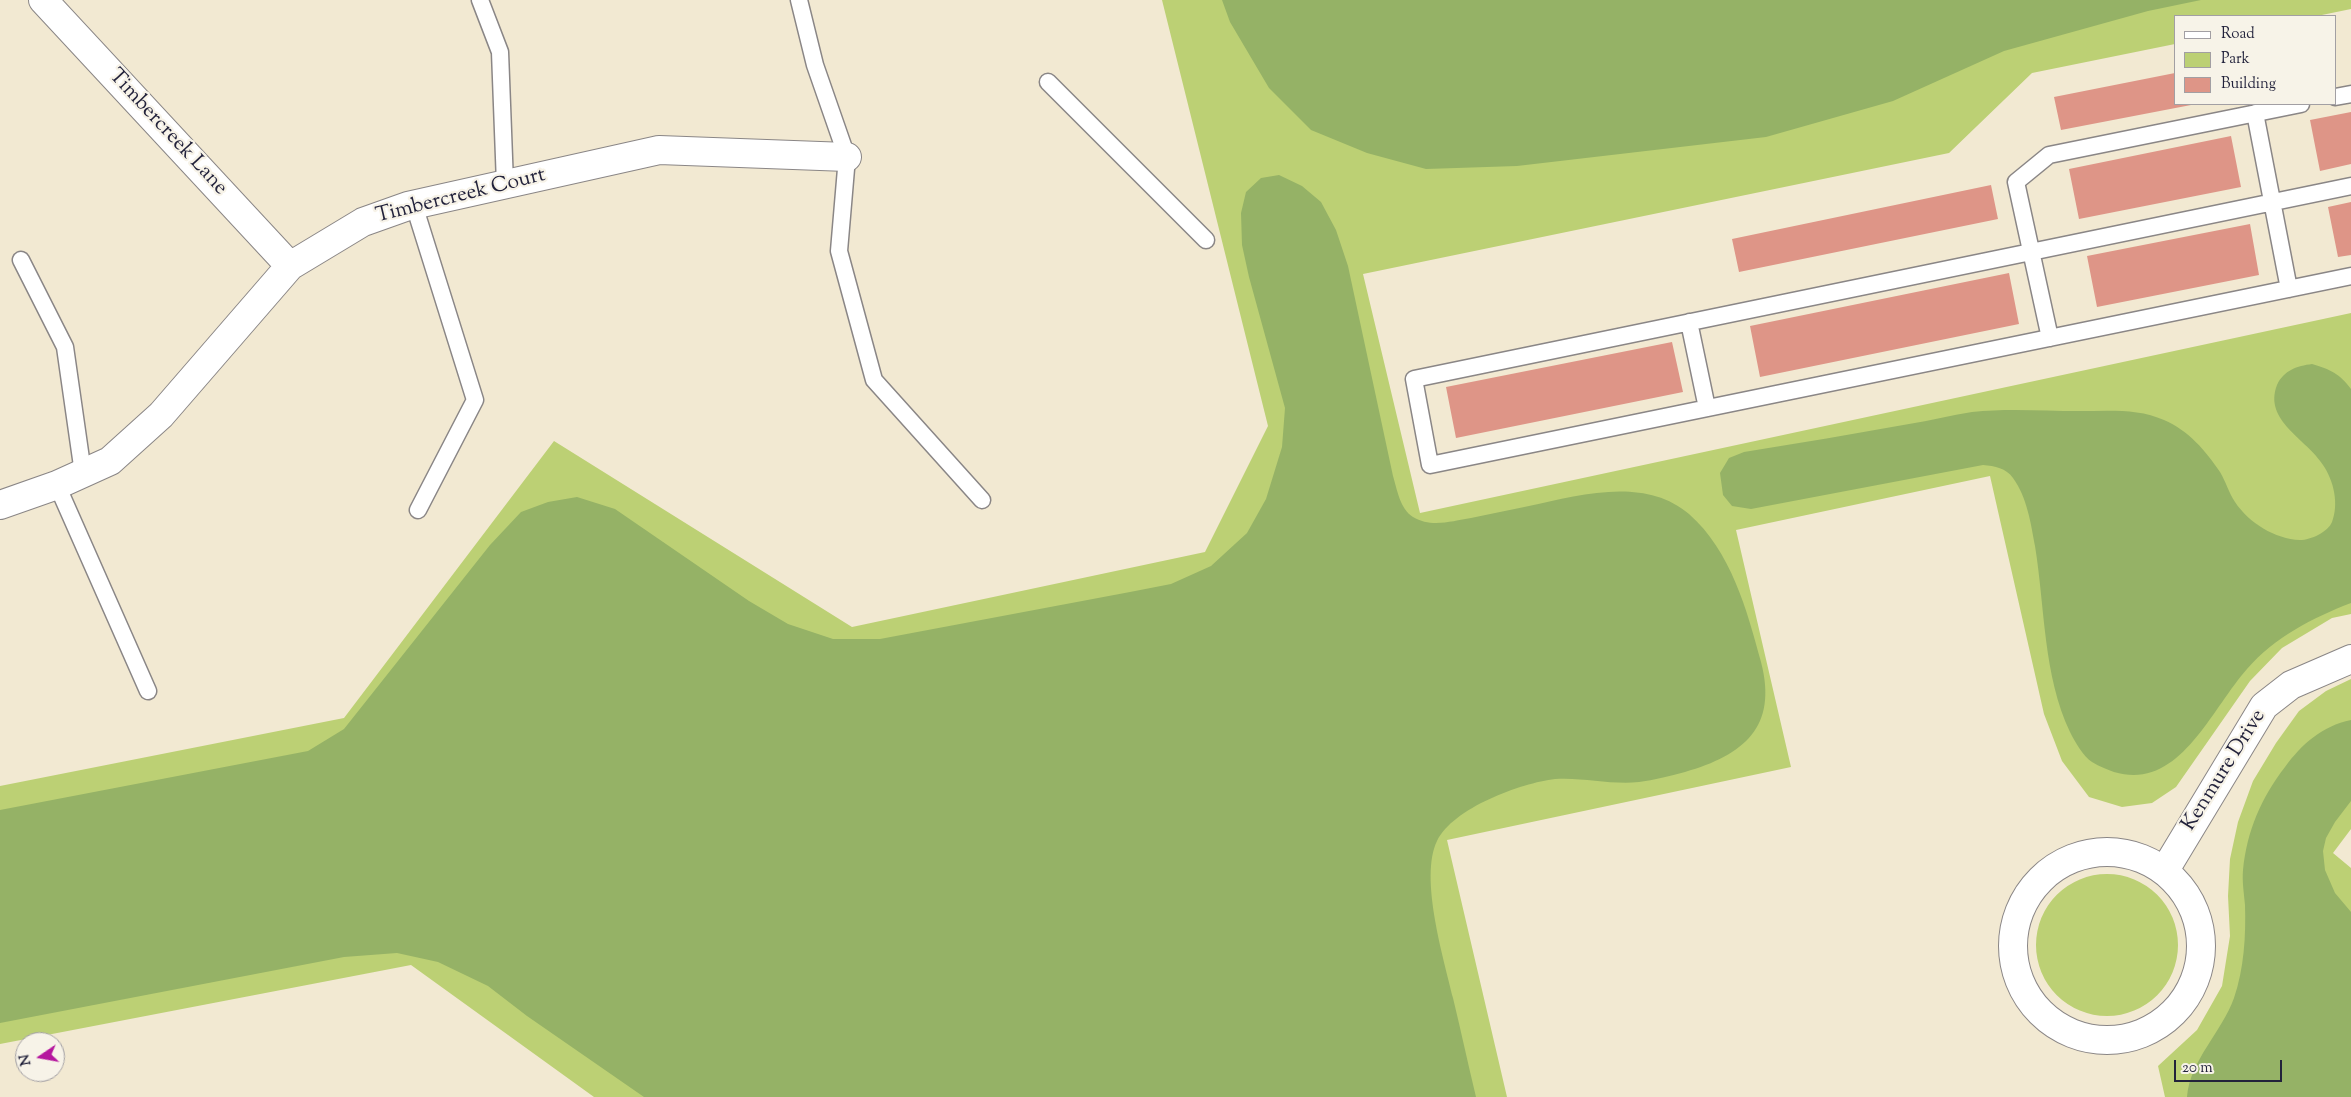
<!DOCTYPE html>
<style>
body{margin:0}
#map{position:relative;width:2351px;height:1097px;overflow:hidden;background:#f2e9d2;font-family:"Sorts Mill Goudy",serif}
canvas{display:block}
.legend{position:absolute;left:2174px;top:15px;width:162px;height:90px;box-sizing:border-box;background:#f7f3e8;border:1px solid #a29fa3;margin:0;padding:6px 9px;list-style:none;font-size:15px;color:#22223b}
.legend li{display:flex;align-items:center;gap:10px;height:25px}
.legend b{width:25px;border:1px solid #a29fa3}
.north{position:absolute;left:15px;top:1032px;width:50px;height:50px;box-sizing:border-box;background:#f7f3e8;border:1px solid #a29fa3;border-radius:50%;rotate:258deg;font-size:14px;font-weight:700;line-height:20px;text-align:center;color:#22223b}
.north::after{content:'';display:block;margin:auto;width:18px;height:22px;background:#b5179e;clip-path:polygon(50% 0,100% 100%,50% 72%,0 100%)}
.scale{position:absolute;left:2174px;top:1060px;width:108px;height:22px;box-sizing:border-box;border:2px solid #22223b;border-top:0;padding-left:6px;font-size:15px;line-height:18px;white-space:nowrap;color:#22223b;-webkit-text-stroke:4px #f7f3e8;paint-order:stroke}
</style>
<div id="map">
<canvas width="2351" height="1097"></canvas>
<ul class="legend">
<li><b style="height:6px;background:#fff"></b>Road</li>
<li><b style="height:14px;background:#bcd074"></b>Park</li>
<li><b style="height:14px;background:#de9587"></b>Building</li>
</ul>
<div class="north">N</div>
<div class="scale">20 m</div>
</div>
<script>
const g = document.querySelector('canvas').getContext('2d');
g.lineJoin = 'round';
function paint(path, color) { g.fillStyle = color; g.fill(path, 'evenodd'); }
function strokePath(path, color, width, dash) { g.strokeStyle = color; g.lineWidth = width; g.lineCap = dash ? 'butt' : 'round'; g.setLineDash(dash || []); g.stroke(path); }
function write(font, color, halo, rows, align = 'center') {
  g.font = font + ' "Sorts Mill Goudy",serif'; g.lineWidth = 4.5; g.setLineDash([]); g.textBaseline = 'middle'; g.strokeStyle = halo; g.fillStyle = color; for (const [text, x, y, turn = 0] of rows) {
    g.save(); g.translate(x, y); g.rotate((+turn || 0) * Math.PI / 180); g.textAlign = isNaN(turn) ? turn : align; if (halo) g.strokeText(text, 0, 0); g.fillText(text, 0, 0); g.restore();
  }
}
paint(new Path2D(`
 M1162 0H2351V9L2317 16H2175V44L2032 73 1949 153 1363 274 1420 513 2351 313V614L2332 618 2282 648 2250 681 2176 787 2152 803 2122 807 2089 797 2062 761 2044 714 1990 476 1736 530 1791 767 1447 840 1507 1097H594L411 965 0 1044V786L344 718 554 441 852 627 1205 552 1268 426Z
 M2351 679V829L2333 853 2351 868V1097H2165L2158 1066 2197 1030 2222 986 2230 936 2228 896 2230 859 2238 822 2253 781 2276 743 2299 711 2326 691Z
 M2036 945a71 71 0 1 1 142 0a71 71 0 1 1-142 0Z`), '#bcd074');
paint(new Path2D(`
 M1222 0H2201L2148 11 2004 51 1893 101 1766 137 1517 166 1426 169 1367 153 1311 130 1269 88 1230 22Z
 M1279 175 1302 186 1321 202 1336 230 1348 266 1393 476C1397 489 1400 509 1413 517 1431 528 1452 521 1471 518 1490 514 1510 510 1529 506 1579 495 1645 476 1689 514 1731 551 1747 610 1761 662 1778 727 1744 755 1685 772 1670 776 1654 780 1639 782 1611 785 1583 777 1555 779 1521 783 1453 808 1437 841 1419 878 1444 959 1453 998 1461 1031 1468 1064 1476 1097H644L527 1016 488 986 438 962 397 953 344 957 0 1023V810L308 751 344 729 490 545 521 512 548 502 577 497 615 509 749 601 788 624 833 639H880L1130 592 1171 584 1211 566 1247 533 1266 499 1282 447 1285 408 1249 277 1242 245 1241 213 1246 192 1261 178Z
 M2312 364C2330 369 2340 374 2351 389V603C2312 618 2275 637 2247 669 2205 717 2172 809 2092 762 2083 756 2075 742 2070 732 2043 675 2045 607 2035 546 2031 524 2027 497 2013 478 2006 468 1995 466 1983 465L1751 509 1732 506 1723 495 1720 473 1729 458 1744 452C1799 443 1854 434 1909 424 1930 421 1951 415 1972 412 2008 408 2044 411 2079 411 2107 411 2138 408 2164 420 2188 430 2206 451 2220 472 2226 482 2229 493 2235 502 2249 523 2275 539 2300 540 2311 540 2328 532 2332 522 2339 504 2334 481 2323 465 2307 439 2263 421 2277 385 2284 370 2297 366 2312 364Z
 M2351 720V801L2335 822 2326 838 2323 851 2325 870 2335 893 2351 912V1097H2187C2190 1060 2222 1032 2234 998 2244 969 2246 936 2245 905 2244 893 2242 882 2243 870 2247 831 2261 798 2285 767 2302 744 2322 726 2351 720Z`), '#95b266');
paint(new Path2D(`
 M2175 73V104L2191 105 2061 130 2054 97Z
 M2351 112V164L2320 171 2310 120Z
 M2231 136 2241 187 2079 219 2069 169Z
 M1991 185 1998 219 1739 272 1732 239Z
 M2351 202V255L2338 257 2328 207Z
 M2250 224 2259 275 2097 307 2087 256Z
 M2009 273 2019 324 1760 377 1750 326Z
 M1672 342 1683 392 1456 438 1446 387Z`), '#de9587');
const lane = new Path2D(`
 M480 0 500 52 505 184
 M799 0 815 65 847 157 839 251 874 380 982 500
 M1048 82 1206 240
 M2335 97 2351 94
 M2255 113 2289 289
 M2351 186 1414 379 1430 465 2351 276
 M414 205 475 400 418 510
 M21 260 65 347 83 473
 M1689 322 1707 408
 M2050 338 2016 182 2049 155 2301 104
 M57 485 148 691`);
const street = new Path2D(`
 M43 0 290 266
 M0 505 57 485 110 461 161 415 290 266 363 222 408 206 659 150 847 157
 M2013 946a94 94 0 1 1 188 0a94 94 0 1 1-188 0Z
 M2165 870 2264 706 2291 685 2351 659`);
strokePath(lane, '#8a8686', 19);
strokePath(street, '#8a8686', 30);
strokePath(lane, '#fff', 16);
strokePath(street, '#fff', 28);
write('21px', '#22223b', '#f7f3e8', [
 ["Timbercreek Lane",167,133,47],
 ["Timbercreek Court",461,197,-14],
 ["Kenmure Drive",2225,771,-58]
]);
</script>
